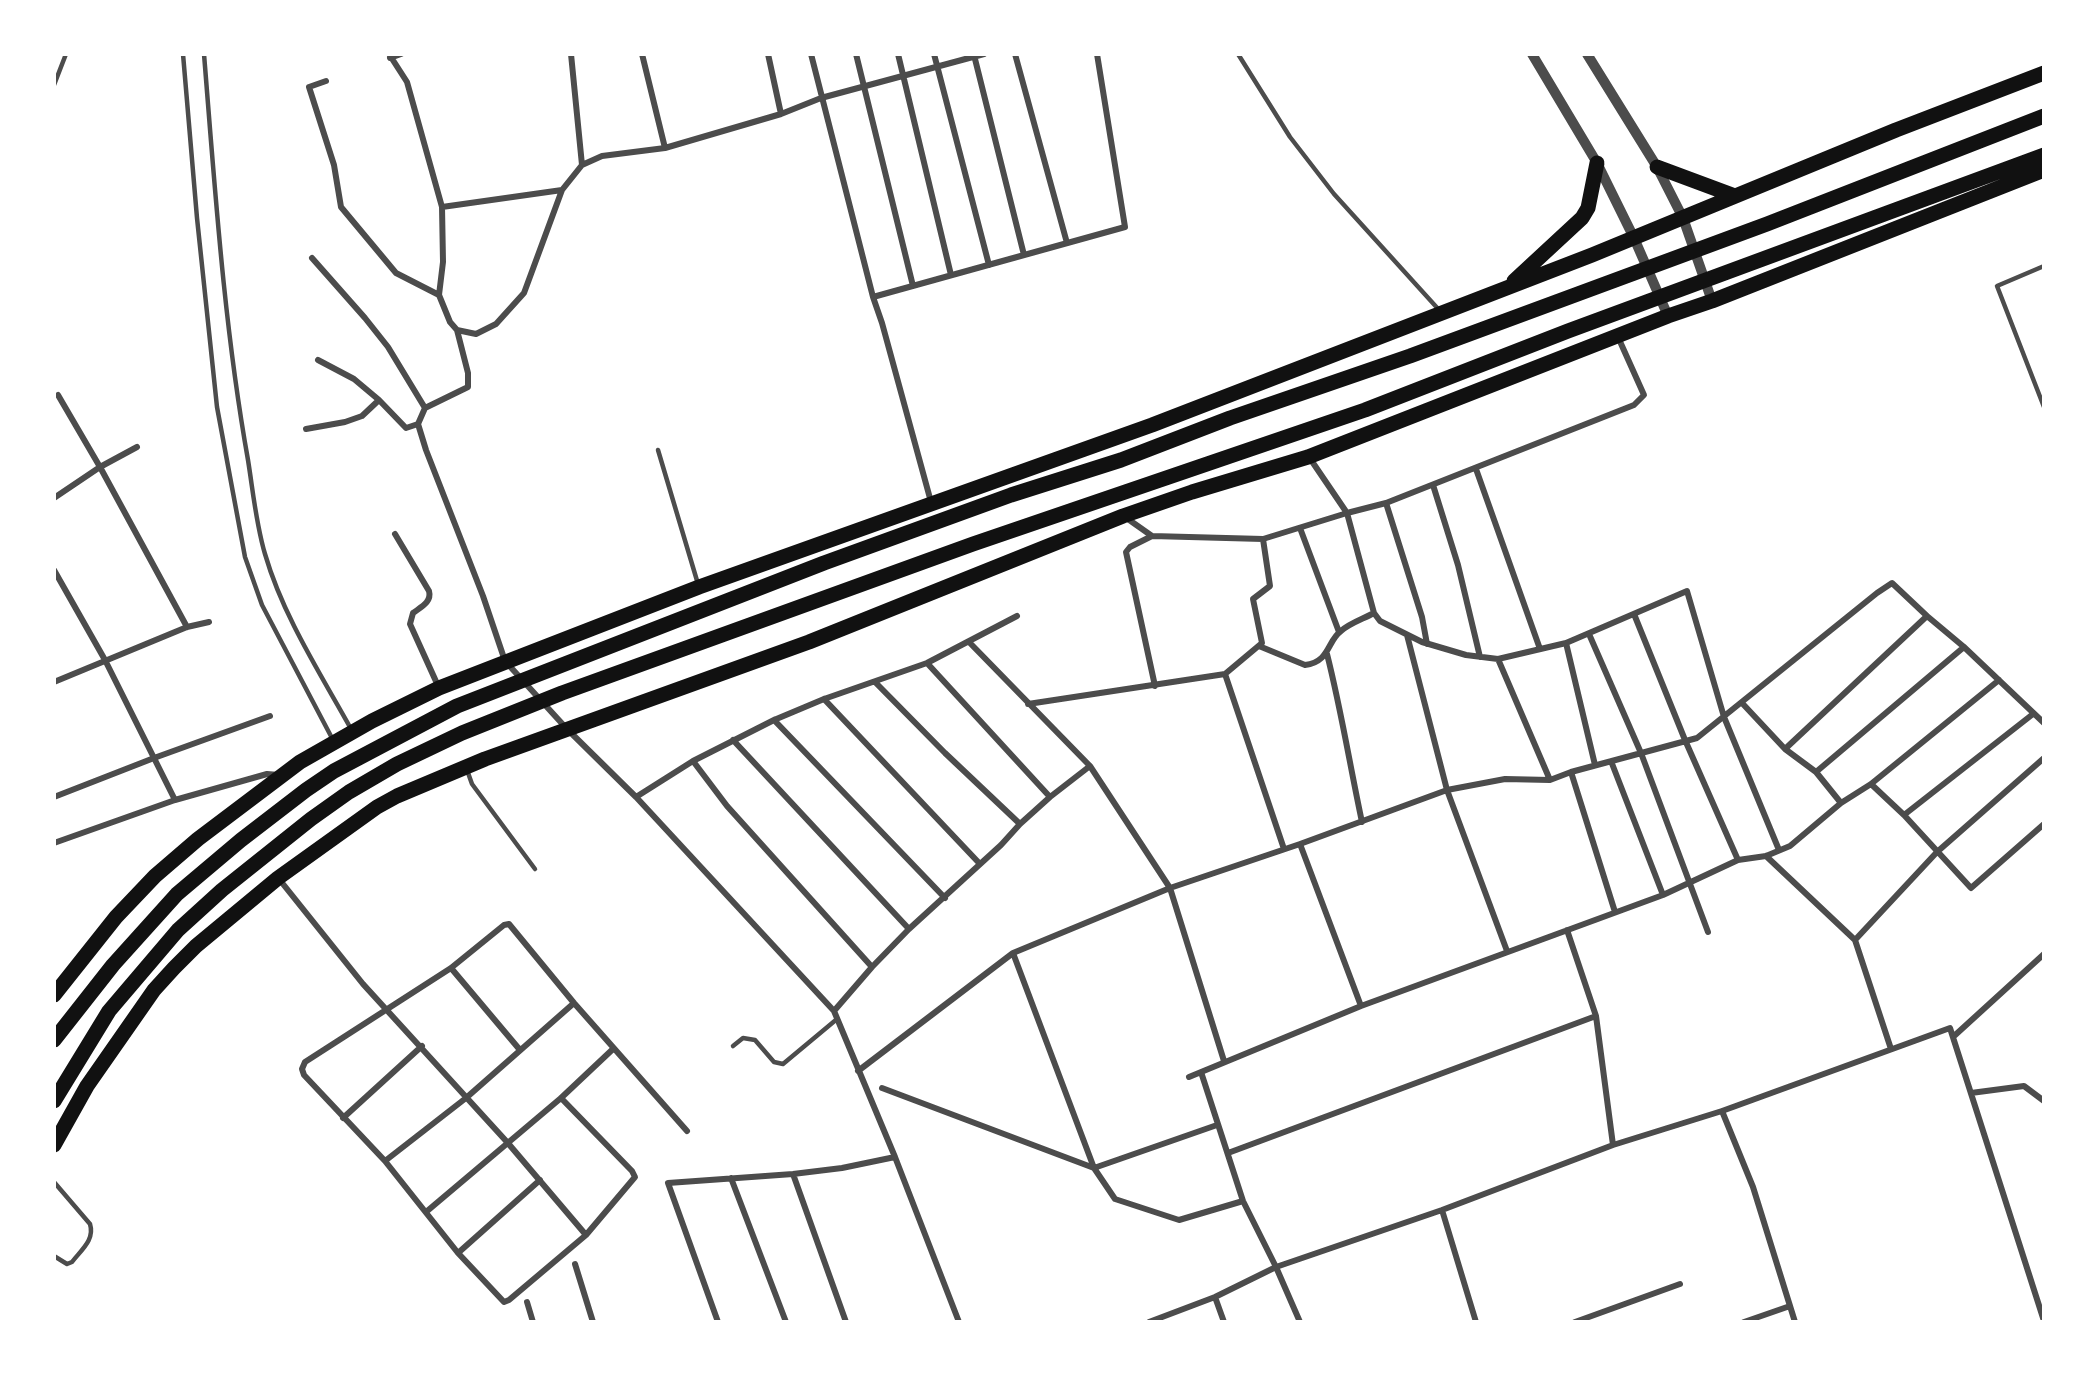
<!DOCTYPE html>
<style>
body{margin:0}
#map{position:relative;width:2098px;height:1376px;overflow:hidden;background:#fff;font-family:"Fira Sans Condensed",sans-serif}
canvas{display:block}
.frame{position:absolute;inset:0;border:56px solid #fff;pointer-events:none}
</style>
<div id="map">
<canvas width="2098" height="1376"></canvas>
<div class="frame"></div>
</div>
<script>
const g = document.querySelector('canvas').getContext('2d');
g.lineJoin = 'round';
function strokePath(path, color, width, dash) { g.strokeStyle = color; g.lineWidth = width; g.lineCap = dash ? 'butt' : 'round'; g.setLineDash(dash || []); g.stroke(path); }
strokePath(new Path2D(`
 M183 54 197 218 217 407 245 557 262 605 333 740
 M204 54C215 189 224 326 248 460 253 491 256 524 265 554 283 616 320 673 351 729
 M1238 54 1290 137 1334 194 1440 311
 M54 85 66 54
 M2044 266 1997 286 2044 407
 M658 450 698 584
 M467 770 472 784 535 869
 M733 1046 743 1038 755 1040 774 1062 783 1064 837 1019
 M54 1182 90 1224C95 1240 81 1250 72 1262L67 1264 54 1256`), '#4c4c4c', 4.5);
strokePath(new Path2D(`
 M389 54 407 82 442 207 443 262 439 295 450 322 457 330 476 334 496 324 524 293 562 190 582 165 571 54
 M642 54 665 148
 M768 54 781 114
 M811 54 873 297 882 323 931 502
 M856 54 913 286
 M898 54 951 275
 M934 54 989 265
 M1015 54 1067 243
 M974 55 1024 255
 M390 58 401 54
 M326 81 309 87 334 165 341 207 396 273 439 295
 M582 165 602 156 665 148 781 114 821 98 984 54
 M442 207 562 190
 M312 258 365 318 388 347 425 408
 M873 297 1125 227 1097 54
 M457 330 468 373V387L425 408 418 424 426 450 483 596 505 661 567 729 636 797 834 1011 895 1157 959 1322
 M318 360 354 379 379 400 406 428 418 424
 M58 395 100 467 187 627
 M306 429 345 422 362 416 379 400
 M1309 457 1347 513 1374 613
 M1476 469 1540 649
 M1433 485 1458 565 1480 657
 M54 498 100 467 137 447
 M1386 503 1422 617 1427 644
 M1125 517 1152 536 1263 539
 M1300 528 1339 632
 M395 534 429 591C432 602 421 607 413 613L410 624 439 688
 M1152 536 1130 547 1126 552 1155 686
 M54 570 105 660 175 800
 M1634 614 1685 740 1738 860
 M1589 634 1641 753 1708 932
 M1407 635 1447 790 1507 951
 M969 642 1090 766 1170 888 1224 1061
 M1566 643 1595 765
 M1259 646 1305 665C1330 662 1327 641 1341 631 1350 623 1363 619 1374 613L1380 621 1422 642 1466 655 1498 659 1566 643 1687 591 1724 717 1779 850
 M1327 654C1341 709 1350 766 1362 822
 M1498 659 1550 780
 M927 663 1050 797
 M1225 674 1284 849
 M54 682 187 627 209 622
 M875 682 945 753 1020 824
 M824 699 980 864
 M1742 703 1785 749 1816 772 1841 803
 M1028 704 1225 674 1262 643 1253 599 1270 586 1263 539 1347 513 1386 503 1634 405 1644 395 1618 337
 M774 720 945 898
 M733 740 909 929
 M1785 749 1927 616
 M693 761 727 806 872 967
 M1611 761 1663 895
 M1571 772 1615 912
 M1816 772 1964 647
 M1871 784 1904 815 1971 888 2044 824
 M54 797 154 758 270 716
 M636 797 693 761 774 720 824 699 927 663 1017 616
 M1904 815 2033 714
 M54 843 175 800 267 774 279 775
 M1300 844 1361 1006
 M1766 856 1855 940 1891 1049
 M279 879 363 984 507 1142 586 1235
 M1567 930 1596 1016 1613 1145
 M1855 940 1937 852 2044 758
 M1013 953 1094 1168 1115 1199 1179 1220 1243 1201
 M451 968 520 1050
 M834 1011 872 967 909 929 1001 845 1020 824 1050 797 1090 766
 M1953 1037 2044 954
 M858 1071 1013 953 1170 888 1300 844 1447 790 1505 779 1550 780 1571 772 1697 738 1877 593 1892 583 1927 616 1964 647 2044 723
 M1201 1072 1243 1201 1276 1267 1300 1322
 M1189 1077 1361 1006 1663 895 1738 860 1766 856 1790 846 1841 803 1871 784 1999 680
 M882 1088 1094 1168 1217 1125
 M1971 1093 2024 1086 2044 1101
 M561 1098 632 1171 635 1177 586 1235 509 1300 504 1302 458 1253 385 1161 304 1075 302 1069 305 1062 451 968 504 925 509 924 574 1003 687 1131
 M1722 1111 1753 1187 1795 1322
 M343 1118 422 1046
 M1228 1153 1596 1016
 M385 1161 466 1098 574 1003
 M793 1174 846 1322
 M731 1178 786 1322
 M1442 1210 1476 1322
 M426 1212 561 1098 613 1049
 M458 1253 540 1180
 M575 1264 593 1322
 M1215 1297 1224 1322
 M527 1302 533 1322
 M718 1322 668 1183 793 1174 842 1168 895 1157
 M1149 1322 1215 1297 1276 1267 1442 1210 1613 1145 1722 1111 1950 1028 2044 1321
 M1575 1322 1680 1284
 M1744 1322 1790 1306`), '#4c4c4c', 6);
strokePath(new Path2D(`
 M1532 54 1597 163 1634 238 1668 316
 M1587 54 1657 167 1683 218 1712 301`), '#4c4c4c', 10);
strokePath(new Path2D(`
 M1657 167 1735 196
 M1514 281 1582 218 1588 208 1597 163
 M54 995 116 917 155 876 198 839 300 762 372 721 439 688 699 587 1152 425 1592 255 1896 130 2044 73
 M54 1040 113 965 177 894 241 840 306 790 334 771 457 706 824 563 1011 495 1121 460 1230 418 1410 356 1767 224 2044 116
 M54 1101 109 1011 178 930 222 890 311 819 349 792 397 764 462 733 562 693 973 544 1365 410 1568 331 2044 155
 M54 1145 87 1086 154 990 174 968 196 946 278 878 377 807 397 796 485 759 809 642 1123 516 1192 492 1308 457 1668 316 1712 301 2044 170`), '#111', 15);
</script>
